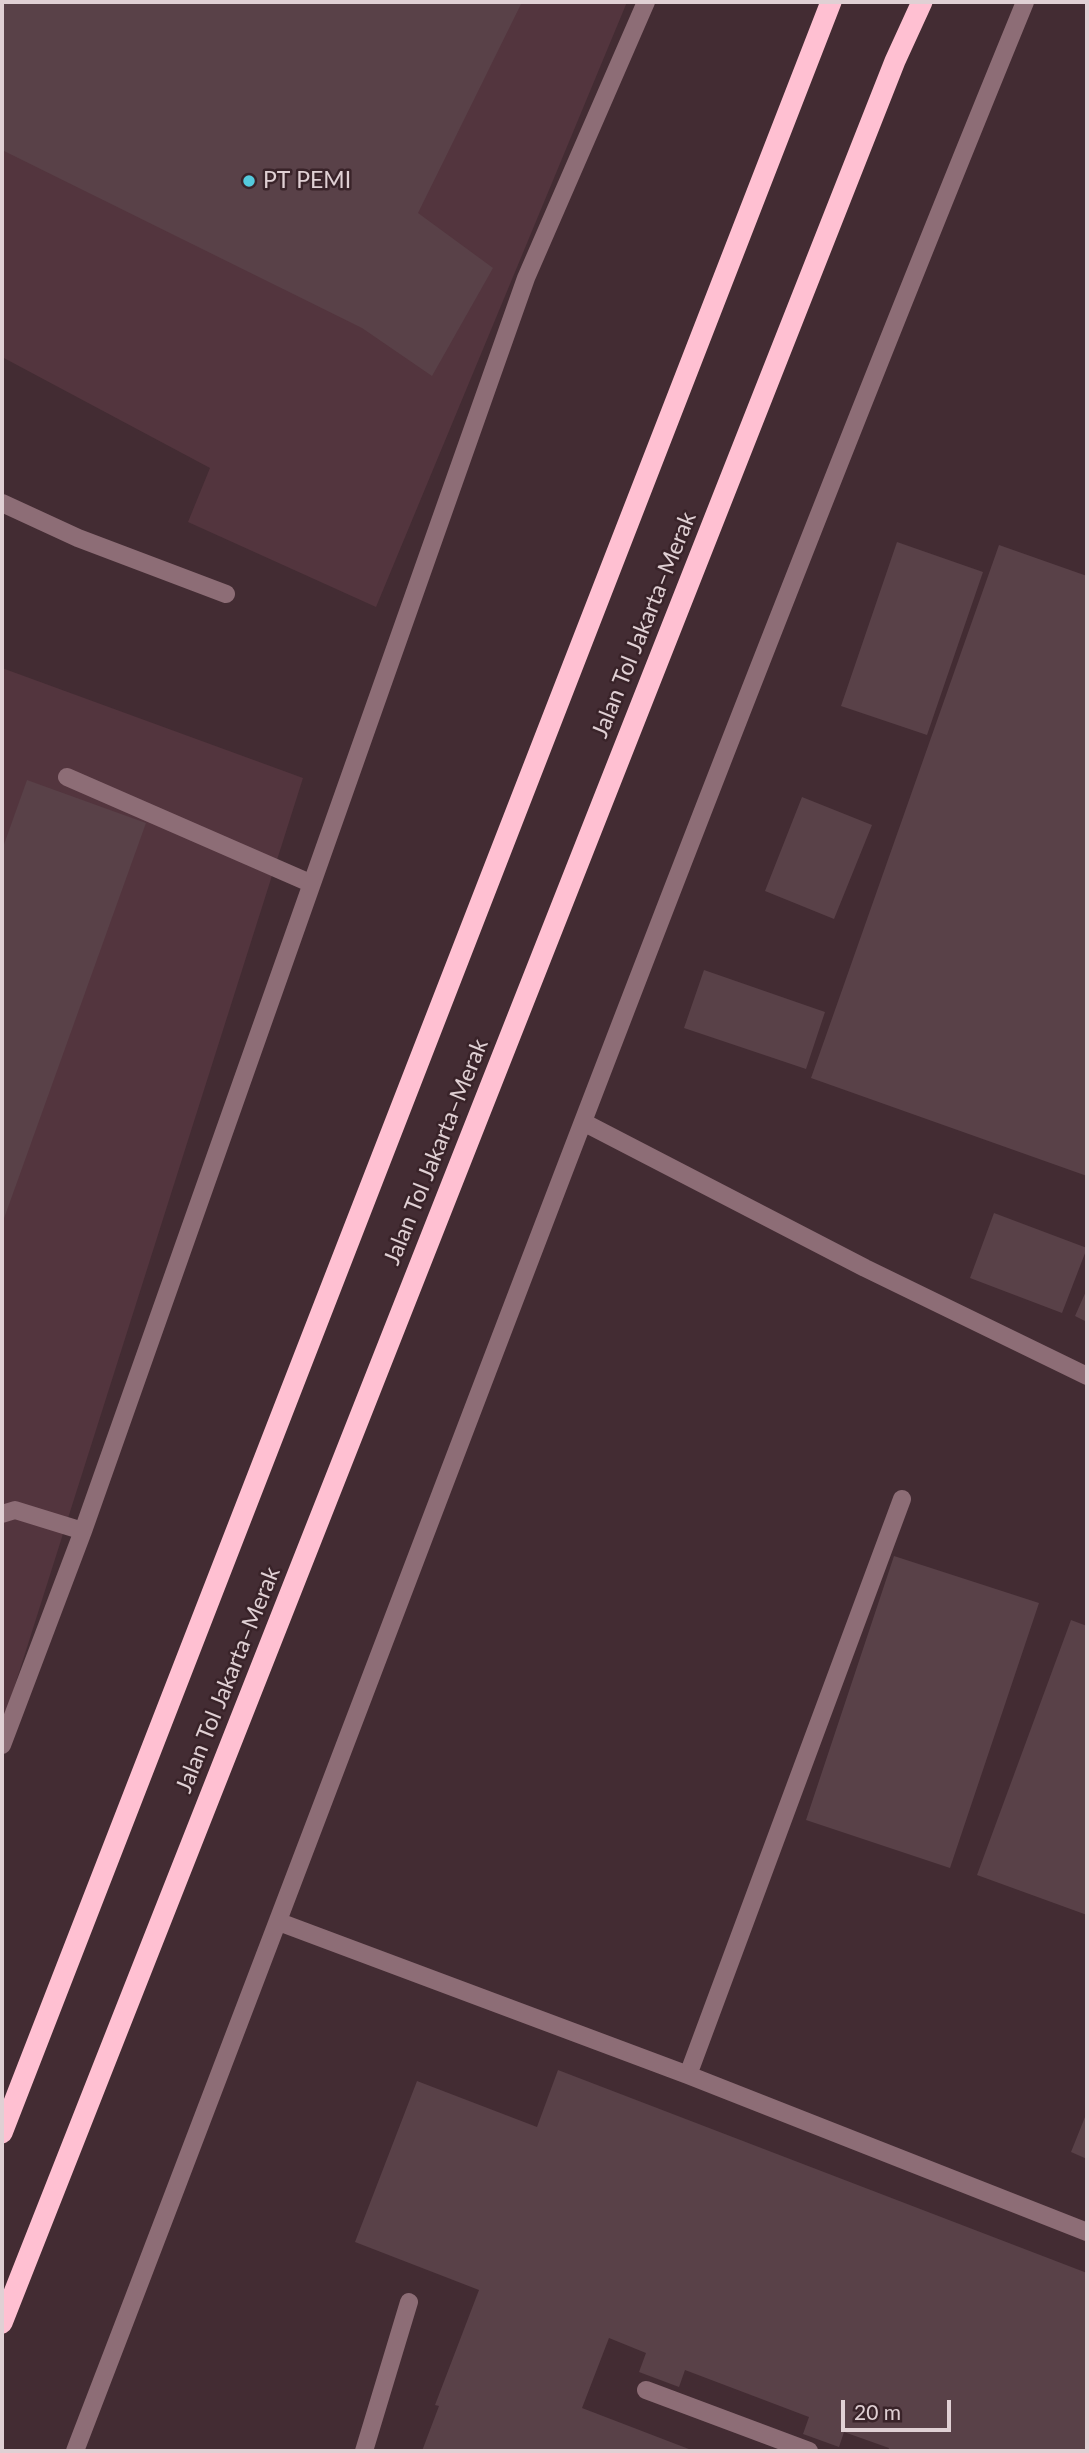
<!DOCTYPE html>
<meta charset="utf-8">
<style>
body{margin:0}
#map{position:relative;width:1089px;height:2453px;overflow:hidden;background:#432c33;font-family:Lato,sans-serif}
canvas{display:block}
.frame{position:absolute;inset:0;border:4px solid #e0d0d4;pointer-events:none}
.scale{position:absolute;left:841px;top:2400px;width:110px;height:32px;box-sizing:border-box;border:4px solid #e0d0d4;border-top:0;padding-left:9px;font-size:21px;line-height:24px;white-space:nowrap;color:#e0d0d4;-webkit-text-stroke:5px #392329;paint-order:stroke}
</style>
<div id="map">
<canvas width="1089" height="2453"></canvas>
<div class="frame"></div>
<div class="scale">20 m</div>
</div>
<script>
const g = document.querySelector('canvas').getContext('2d');
g.lineJoin = 'round';
function paint(path, color) { g.fillStyle = color; g.fill(path, 'evenodd'); }
function strokePath(path, color, width, dash) { g.strokeStyle = color; g.lineWidth = width; g.lineCap = dash ? 'butt' : 'round'; g.setLineDash(dash || []); g.stroke(path); }
function write(font, color, halo, rows, align = 'center') {
  g.font = font + ' Lato,sans-serif'; g.lineWidth = 5; g.setLineDash([]); g.textBaseline = 'middle'; g.strokeStyle = halo; g.fillStyle = color; for (const [text, x, y, turn = 0] of rows) {
    g.save(); g.translate(x, y); g.rotate((+turn || 0) * Math.PI / 180); g.textAlign = isNaN(turn) ? turn : align; if (halo) g.strokeText(text, 0, 0); g.fillText(text, 0, 0); g.restore();
  }
}
paint(new Path2D(`
 M2 2H627L376 607 188 522 210 468 2 357Z
 M2 668 303 778 2 1726Z`), '#53353e');
paint(new Path2D(`
 M2 2H522L418 213 493 268 432 376 362 328 2 150Z
 M897 542 983 572 927 735 841 706Z
 M999 545 1087 576V1176L811 1078Z
 M27 780 146 823 2 1224V850Z
 M802 797 872 825 834 919 765 891Z
 M704 970 825 1012 806 1069 684 1028Z
 M994 1213 1087 1248 1062 1313 970 1278Z
 M1087 1289V1322L1075 1316Z
 M894 1556 1039 1603 950 1868 806 1820Z
 M1071 1620 1087 1626V1915L977 1875Z
 M558 2070 1087 2273V2451H888L889 2448 844 2432 839 2447 803 2434 809 2417 685 2370 679 2387 639 2372 646 2353 609 2338 582 2408 694 2451H422L439 2406 435 2405 479 2290 355 2242 417 2081 537 2127Z
 M1087 2112V2159L1071 2152Z`), '#594148');
strokePath(new Path2D(`
 M2 503 78 538 226 594
 M67 777 310 883
 M583 1122 865 1268 1087 1376
 M2 1514 15 1510 83 1531
 M2 1745 83 1531 526 278 646 2
 M279 1922 688 2075 1087 2232
 M688 2075 902 1499
 M646 2390 809 2451
 M75 2451C390 1634 693 812 1025 2
 M364 2451 409 2302`), '#8d6d76', 18);
strokePath(new Path2D(`
 M2 2133 831 2
 M2 2323 895 61 922 2`), '#ffc0d2', 21);
for (const [x, y, r, color] of [
 [249,181,7,"#54cadd"]
]) { const dot = new Path2D(); dot.arc(x, y, r, 0, 2 * Math.PI); g.fillStyle = color; g.fill(dot); strokePath(dot, '#392329', 2.5); }
write('23px', '#e0d0d4', '#392329', [
 ["PT PEMI",263,181]
], 'left');
write('23px', '#e0d0d4', '#392329', [
 ["Jalan Tol Jakarta–Merak",644,625,-68],
 ["Jalan Tol Jakarta–Merak",436,1152,-68],
 ["Jalan Tol Jakarta–Merak",228,1680,-68]
]);
</script>
